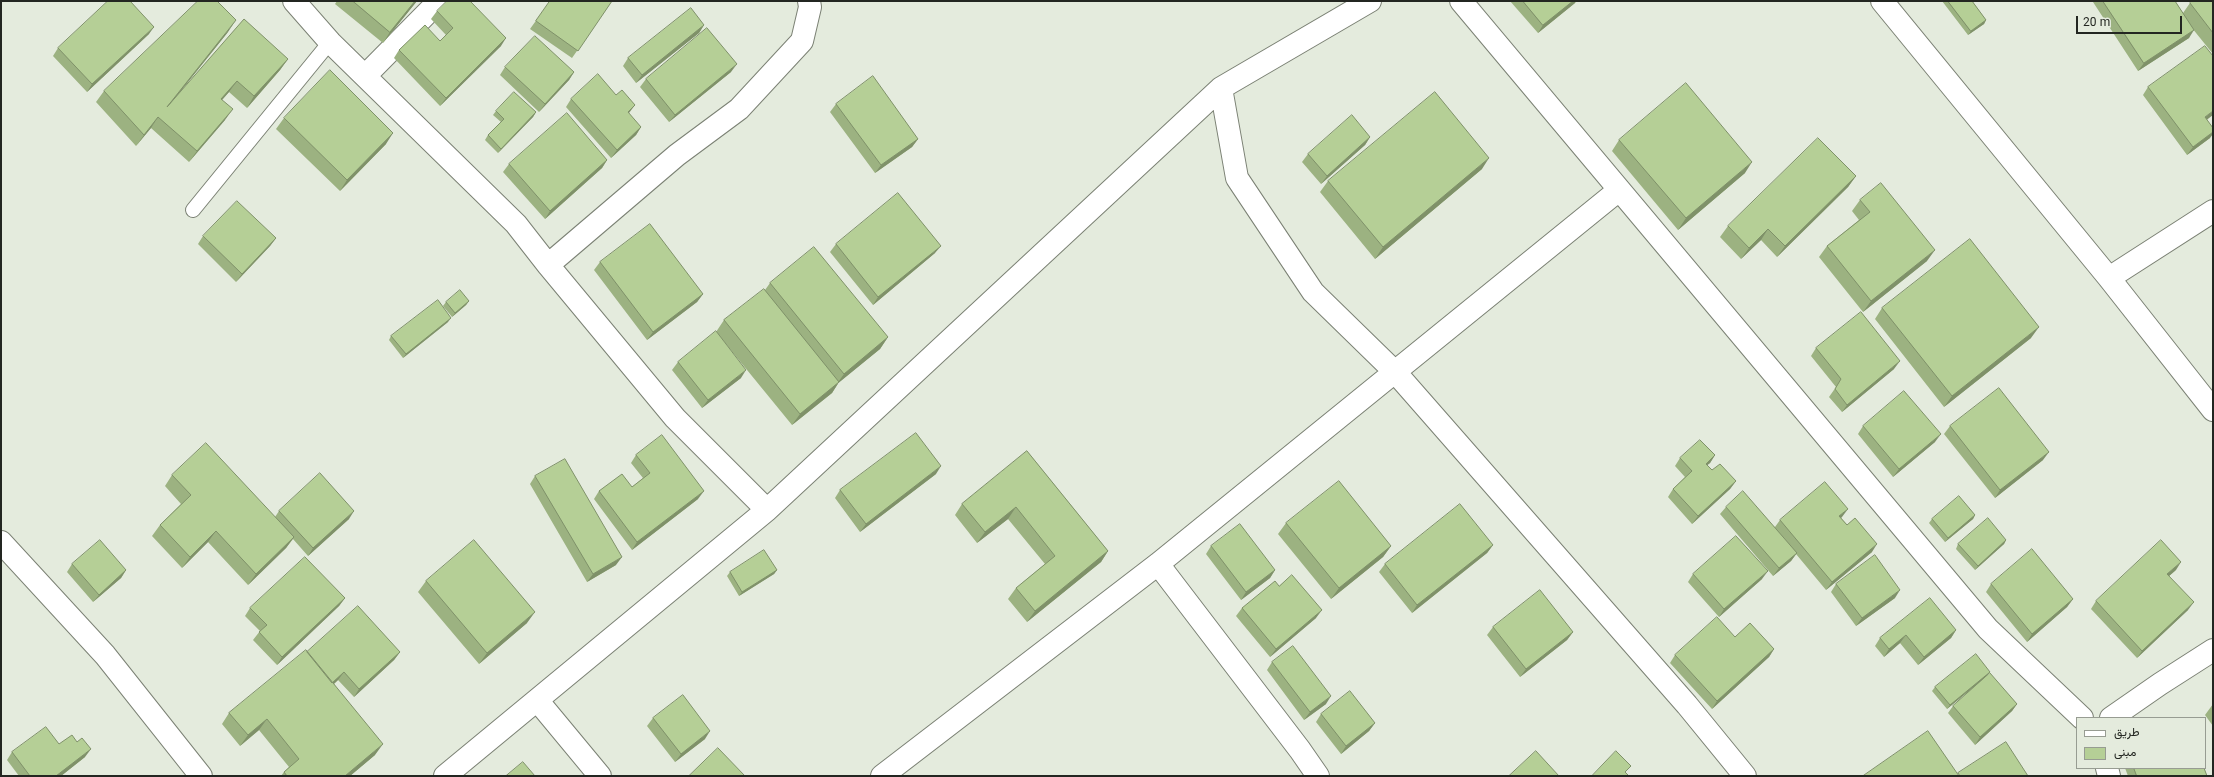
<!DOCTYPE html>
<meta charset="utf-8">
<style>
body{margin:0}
#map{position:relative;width:2214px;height:777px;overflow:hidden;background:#e4ebdd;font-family:Georgia,Vazirmatn,serif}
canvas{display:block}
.frame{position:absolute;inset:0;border:2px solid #232621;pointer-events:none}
.legend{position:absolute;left:2076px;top:717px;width:130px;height:52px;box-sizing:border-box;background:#e4ebdd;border:1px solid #979c92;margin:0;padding:5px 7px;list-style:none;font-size:12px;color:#232621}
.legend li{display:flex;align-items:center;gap:8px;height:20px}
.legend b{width:20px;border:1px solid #979c92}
.scale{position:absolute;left:2076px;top:16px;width:106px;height:18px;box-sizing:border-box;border:2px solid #232621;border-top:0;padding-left:5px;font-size:12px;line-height:14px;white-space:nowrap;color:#232621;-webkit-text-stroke:3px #e4ebdd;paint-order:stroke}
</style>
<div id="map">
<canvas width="2214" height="777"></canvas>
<div class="frame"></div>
<ul class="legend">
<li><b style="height:5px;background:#fff"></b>طريق</li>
<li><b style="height:11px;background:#b5cf96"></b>مبنى</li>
</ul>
<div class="scale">20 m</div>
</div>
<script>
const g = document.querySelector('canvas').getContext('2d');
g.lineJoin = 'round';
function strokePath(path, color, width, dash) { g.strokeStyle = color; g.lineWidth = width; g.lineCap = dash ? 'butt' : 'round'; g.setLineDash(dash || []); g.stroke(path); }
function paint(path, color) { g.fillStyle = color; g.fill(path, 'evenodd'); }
const lane = new Path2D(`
 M193 210 330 42`);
const street = new Path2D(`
 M294 1 330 42 516 224 548 265 675 418 767 510
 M1461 1 1988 629 2082 718
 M1882 1 2109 278 2213 410
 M365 76 439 1
 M1221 88 1237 178 1313 292 1396 373 1687 705 1745 776
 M548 265 677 155 739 109 802 41 810 7 809 1
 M2109 278 2213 211
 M1 542 105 655 201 776
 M1158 564 1300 750 1318 776
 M537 700 600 776
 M2111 718 2160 684 2213 650
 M2107 768 2109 776
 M445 776 767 510 1221 88 1370 1
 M882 776 1158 564 1619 190`);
strokePath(lane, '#7b8174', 16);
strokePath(street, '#7b8174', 24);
strokePath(lane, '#fff', 14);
strokePath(street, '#fff', 22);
paint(new Path2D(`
 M337 1H417L383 43 335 4Z
 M550 1H612L572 58 530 29Z
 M1510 1H1576L1575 3 1538 33Z
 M1942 1H1972L1986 20 1984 24 1968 35Z
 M2094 1H2175L2183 13 2190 3 2213 1V54L2192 28 2189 38 2138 71 2093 2Z
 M437 11 501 46 440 106 394 58 399 50 440 41 446 35 431 19Z
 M704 25 699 33 636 83 623 66 628 58Z
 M228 32 177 96 288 59 280 70 247 108 229 92 222 100 225 120 189 162 151 128 136 146 96 102 104 91Z
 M149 34 87 92 53 56 58 48Z
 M505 67 574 72 569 80 539 112 500 75Z
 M731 72 669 122 640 87 646 79Z
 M2148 87 2207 119 2210 138 2187 155 2143 95Z
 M571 99 641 127 636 135 611 158 566 107Z
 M836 104 918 139 912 147 875 173 830 112Z
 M496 111 536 112 533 117 498 153 485 140 488 135 501 122 493 115Z
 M284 118 386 144 340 191 276 129Z
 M1370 137 1365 145 1321 184 1302 162 1308 154Z
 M1619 140 1745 173 1678 230 1612 151Z
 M607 160 602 168 545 219 503 172 509 164Z
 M1482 169 1375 259 1320 192 1328 181Z
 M1856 176 1848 187 1777 257 1761 240 1741 259 1720 237 1728 226Z
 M1860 200 1927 261 1863 312 1819 257 1827 246 1859 220 1852 211Z
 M203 236 276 238 270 246 236 282 198 244Z
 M836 244 935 253 873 305 830 252Z
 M600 262 703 294 697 302 647 340 594 270Z
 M770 283 888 337 880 349 839 382 832 393 792 425 716 332 724 320 765 290Z
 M469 301 466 305 452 317 443 306 446 302Z
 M1882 308 2031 338 1944 407 1875 319Z
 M448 322 403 358 389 340 391 336Z
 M1816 348 1894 369 1842 412 1829 397 1836 387 1811 356Z
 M678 362 741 378 702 408 672 370Z
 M1863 426 1935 442 1893 477 1858 434Z
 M1950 426 2043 460 1995 498 1944 434Z
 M1027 451 1108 551 1101 562 1027 622 1008 599 1016 588 1045 564 1008 519 977 543 955 515 962 504Z
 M636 455 698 499 632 550 594 499 599 491 632 487 643 478 631 463Z
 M1715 455 1710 463 1707 465 1712 470 1736 481 1730 489 1692 524 1668 497 1673 489 1685 477 1675 466 1680 458Z
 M936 474 860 532 835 498 840 490Z
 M172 475 275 517 279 511 349 519 308 556 293 539 286 548 248 585 208 542 182 568 152 536 160 525 181 504 165 486Z
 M535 476 616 565 587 582 530 484Z
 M1726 507 1775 527 1780 520 1842 517 1841 518 1872 552 1826 590 1796 554 1791 561 1773 576 1720 514Z
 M1975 515 1973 519 1945 542 1929 523 1932 519Z
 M1286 523 1391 546 1383 557 1331 599 1278 534Z
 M2006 540 2004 544 1975 570 1956 549 1958 544Z
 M1493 545 1487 553 1412 613 1379 572 1385 564Z
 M1211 546 1275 570 1270 578 1241 600 1206 554Z
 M72 564 126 570 121 578 93 602 67 572Z
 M777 570 774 574 739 596 727 576 730 572Z
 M2176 570 2169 576 2188 610 2137 658 2091 609 2096 601Z
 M1693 574 1762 579 1719 617 1688 582Z
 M426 581 527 623 479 664 418 592Z
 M1836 584 1895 598 1856 626 1831 592Z
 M1991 584 2073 599 2067 607 2027 642 1986 592Z
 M1279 586 1316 618 1270 657 1236 616 1242 608Z
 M345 598 339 606 277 665 253 640 260 631 245 616 250 608Z
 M1493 627 1573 632 1567 640 1520 677 1487 635Z
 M1956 630 1951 638 1918 665 1900 643 1884 657 1875 646 1880 638Z
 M1735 637 1774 649 1769 657 1712 709 1670 663 1675 655Z
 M307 652H400L394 660 354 697 338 680 334 684 375 755 350 776H281L284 772 289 767 259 730 240 746 222 724 229 713Z
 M1272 662 1326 704 1304 720 1267 670Z
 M1988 675 2017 704 2012 711 1975 745 1948 713 1953 706 1979 682 1947 709 1932 691 1935 687Z
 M2213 704V726L2205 715Z
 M1321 714 1375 723 1369 731 1341 754 1316 722Z
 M653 718 705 739 675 762 647 726Z
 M59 744 85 757 61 776H19L7 760 12 752Z
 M2125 768H2204L2207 776H2128Z`), '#9cb281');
paint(new Path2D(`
 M415 1H417L383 43 390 32Z
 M1573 1H1576L1575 3 1538 33 1543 25Z
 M236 20 228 32 159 118 167 107Z
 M1986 20 1984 24 1968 35 1971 31Z
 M704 25 699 33 636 83 642 75Z
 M154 27 149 34 87 92 92 84Z
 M2194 30 2189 38 2138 71 2144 63Z
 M506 38 501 46 440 106 446 98Z
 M288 59 280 70 247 108 254 96Z
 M737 64 731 72 669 122 675 115Z
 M574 72 569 80 539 112 545 104Z
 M237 81 229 92 213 110 221 99Z
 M635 105 629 113 622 120 628 112Z
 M233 109 225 120 189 162 197 151Z
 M2213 111V115L2200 125 2205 117Z
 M536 112 533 117 498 153 501 149Z
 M158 117 151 128 136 146 144 135Z
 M641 127 636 135 611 158 617 150Z
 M2213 132V134L2210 138 2187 155 2193 147Z
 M393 133 386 144 340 191 347 180Z
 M1370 137 1365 145 1321 184 1327 176Z
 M918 139 912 147 875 173 881 165Z
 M1489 158 1482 169 1375 259 1383 247Z
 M607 160 602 168 545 219 550 211Z
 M1752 162 1745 173 1678 230 1686 218Z
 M1856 176 1848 187 1777 257 1785 246Z
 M1768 229 1761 240 1741 259 1749 248Z
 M276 238 270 246 236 282 242 274Z
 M941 246 935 253 873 305 878 297Z
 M1935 250 1927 261 1863 312 1871 301Z
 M703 294 697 302 647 340 653 332Z
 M469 301 466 305 452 317 455 313Z
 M451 318 448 322 403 358 406 354Z
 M2039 327 2031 338 1944 407 1952 396Z
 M888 337 880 349 836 385 844 374Z
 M1900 361 1894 369 1842 412 1847 405Z
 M746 370 741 378 702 408 708 400Z
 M839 382 832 393 792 425 800 414Z
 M1941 434 1935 442 1893 477 1899 469Z
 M2049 452 2043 460 1995 498 2000 490Z
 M1715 455 1710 463 1700 471 1706 464Z
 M941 466 936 474 860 532 866 524Z
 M1736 481 1730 489 1692 524 1698 516Z
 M704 491 698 499 632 550 637 542Z
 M1016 507 1008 519 977 543 985 532Z
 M1848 509 1842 517 1833 524 1839 516Z
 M354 511 349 519 308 556 313 548Z
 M1975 515 1973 519 1945 542 1948 538Z
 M216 531 208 542 182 568 190 557Z
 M294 537 286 548 248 585 256 574Z
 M2006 540 2004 544 1975 570 1978 566Z
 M1877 544 1872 552 1826 590 1832 582Z
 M1493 545 1487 553 1412 613 1417 605Z
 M1391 546 1383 557 1331 599 1339 588Z
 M1108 551 1101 562 1027 622 1035 611Z
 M1797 553 1791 561 1773 576 1779 568Z
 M622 557 616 565 587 582 593 574Z
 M2181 562 2176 570 2162 582 2167 574Z
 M126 570 121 578 93 602 99 595Z
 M777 570 774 574 739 596 742 592Z
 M1275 570 1270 578 1241 600 1246 592Z
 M1768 571 1762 579 1719 617 1724 609Z
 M1900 590 1895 598 1856 626 1862 618Z
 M345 598 339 606 277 665 282 657Z
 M2073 599 2067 607 2027 642 2032 634Z
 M2194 602 2188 610 2137 658 2142 651Z
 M1322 610 1316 618 1270 657 1276 649Z
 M535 612 527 623 479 664 487 653Z
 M1956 630 1951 638 1918 665 1924 657Z
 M1573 632 1567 640 1520 677 1526 669Z
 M1906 635 1900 643 1884 657 1889 649Z
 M1774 649 1769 657 1712 709 1717 701Z
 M400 652 394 660 354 697 359 689Z
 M344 672 338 680 326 691 332 683Z
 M1990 672 1987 676 1947 709 1950 705Z
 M1331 696 1326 704 1304 720 1310 712Z
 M2017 704 2012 711 1975 745 1980 737Z
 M267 719 259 730 240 746 248 735Z
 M1375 723 1369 731 1341 754 1346 746Z
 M710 731 705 739 675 762 681 754Z
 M383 744 375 755 350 776H345Z
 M91 749 85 757 61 776H56Z`), '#7f9169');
const building = new Path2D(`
 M108 1H130L154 27 92 84 58 48Z
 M198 1H217L236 20 167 107 244 19 288 59 254 96 237 81 221 99 233 109 197 151 158 117 144 135 104 91Z
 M353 1H415L390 32Z
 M447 1H470L506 38 446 98 399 50 425 25 440 41 453 28 437 11Z
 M550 1H612L578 51 536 21Z
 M1523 1H1573L1543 25Z
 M1948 1H1972L1986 20 1971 31Z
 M2103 1H2175L2194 30 2144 63Z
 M2192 1H2213V33L2190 3Z
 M691 8 704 25 642 75 628 58Z
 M707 28 737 64 675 115 646 79Z
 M535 36 574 72 545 104 505 67Z
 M2205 46 2213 56V111L2205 117 2213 128V132L2193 147 2148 87Z
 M330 70 393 133 347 180 284 118Z
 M598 74 616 95 622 90 635 105 628 112 641 127 617 150 571 99Z
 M873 76 918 139 881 165 836 104Z
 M1686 83 1752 162 1686 218 1619 140Z
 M514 92 536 112 501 149 488 135 504 119 496 111Z
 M1435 92 1489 158 1383 247 1328 181Z
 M567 113 607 160 550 211 509 164Z
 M1352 115 1370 137 1327 176 1308 154Z
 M1818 138 1856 176 1785 246 1768 229 1749 248 1728 226Z
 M1881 183 1935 250 1871 301 1827 246 1870 212 1860 200Z
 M898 193 941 246 878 297 836 244Z
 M237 201 276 238 242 274 203 236Z
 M650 224 703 294 653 332 600 262Z
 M1970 239 2039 327 1952 396 1882 308Z
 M814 247 888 337 844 374 770 283Z
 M764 289 839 382 800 414 724 320Z
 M460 290 469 301 455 313 446 302Z
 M438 300 451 318 406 354 391 336Z
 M1861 312 1900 361 1847 405 1835 389 1841 379 1816 348Z
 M716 331 746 370 708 400 678 362Z
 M1999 388 2049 452 2000 490 1950 426Z
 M1904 391 1941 434 1899 469 1863 426Z
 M916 433 941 466 866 524 840 490Z
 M662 435 704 491 637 542 599 491 622 474 632 487 650 473 636 455Z
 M1700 440 1715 455 1706 464 1712 470 1720 464 1736 481 1698 516 1673 489 1692 471 1680 458Z
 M206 443 294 537 256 574 216 531 190 557 160 525 191 495 172 475Z
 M1027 451 1108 551 1035 611 1016 588 1055 556 1016 507 985 532 962 504Z
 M565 459 622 557 593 574 535 476Z
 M320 473 354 511 313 548 279 511Z
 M1339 481 1391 546 1339 588 1286 523Z
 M1825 482 1848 509 1839 516 1847 525 1855 518 1877 544 1832 582 1780 520Z
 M1743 491 1797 553 1779 568 1726 507Z
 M1959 496 1975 515 1948 538 1932 519Z
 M1460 504 1493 545 1417 605 1385 564Z
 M1988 518 2006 540 1978 566 1958 544Z
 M1240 524 1275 570 1246 592 1211 546Z
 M1736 536 1768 571 1724 609 1693 574Z
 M100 540 126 570 99 595 72 564Z
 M474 540 535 612 487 653 426 581Z
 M2161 540 2181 562 2167 574 2194 602 2142 651 2096 601Z
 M2032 549 2073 599 2032 634 1991 584Z
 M764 550 777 570 742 592 730 572Z
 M1875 555 1900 590 1862 618 1836 584Z
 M305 557 345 598 282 657 259 632 267 625 250 608Z
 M1292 575 1322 610 1276 649 1242 608 1275 581 1279 586Z
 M1540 590 1573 632 1526 669 1493 627Z
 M1930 598 1956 630 1924 657 1906 635 1889 649 1880 638Z
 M358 606 400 652 359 689 344 672 332 683 307 652Z
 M1717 617 1735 637 1750 623 1774 649 1717 701 1675 655Z
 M1293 646 1331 696 1310 712 1272 662Z
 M306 650 383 744 345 776H287L284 772 299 759 267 719 248 735 229 713Z
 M1976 654 1990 672 1950 705 1935 687Z
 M1990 673 2017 704 1980 737 1953 706Z
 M1350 691 1375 723 1346 746 1321 714Z
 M683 695 710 731 681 754 653 718Z
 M46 727 59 744 72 735 77 742 82 738 91 749 56 776H30L12 752Z
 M1928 731 1959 776H1863Z
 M2006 742 2028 776H1960L1958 773Z
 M718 748 745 776H689Z
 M1536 751 1559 776H1509Z
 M1616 751 1631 766 1625 772 1629 776H1592Z
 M523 762 535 776H506Z
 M2134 768H2204L2207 776H2137Z`);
paint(building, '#b5cf96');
strokePath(building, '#7f9169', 1);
</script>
